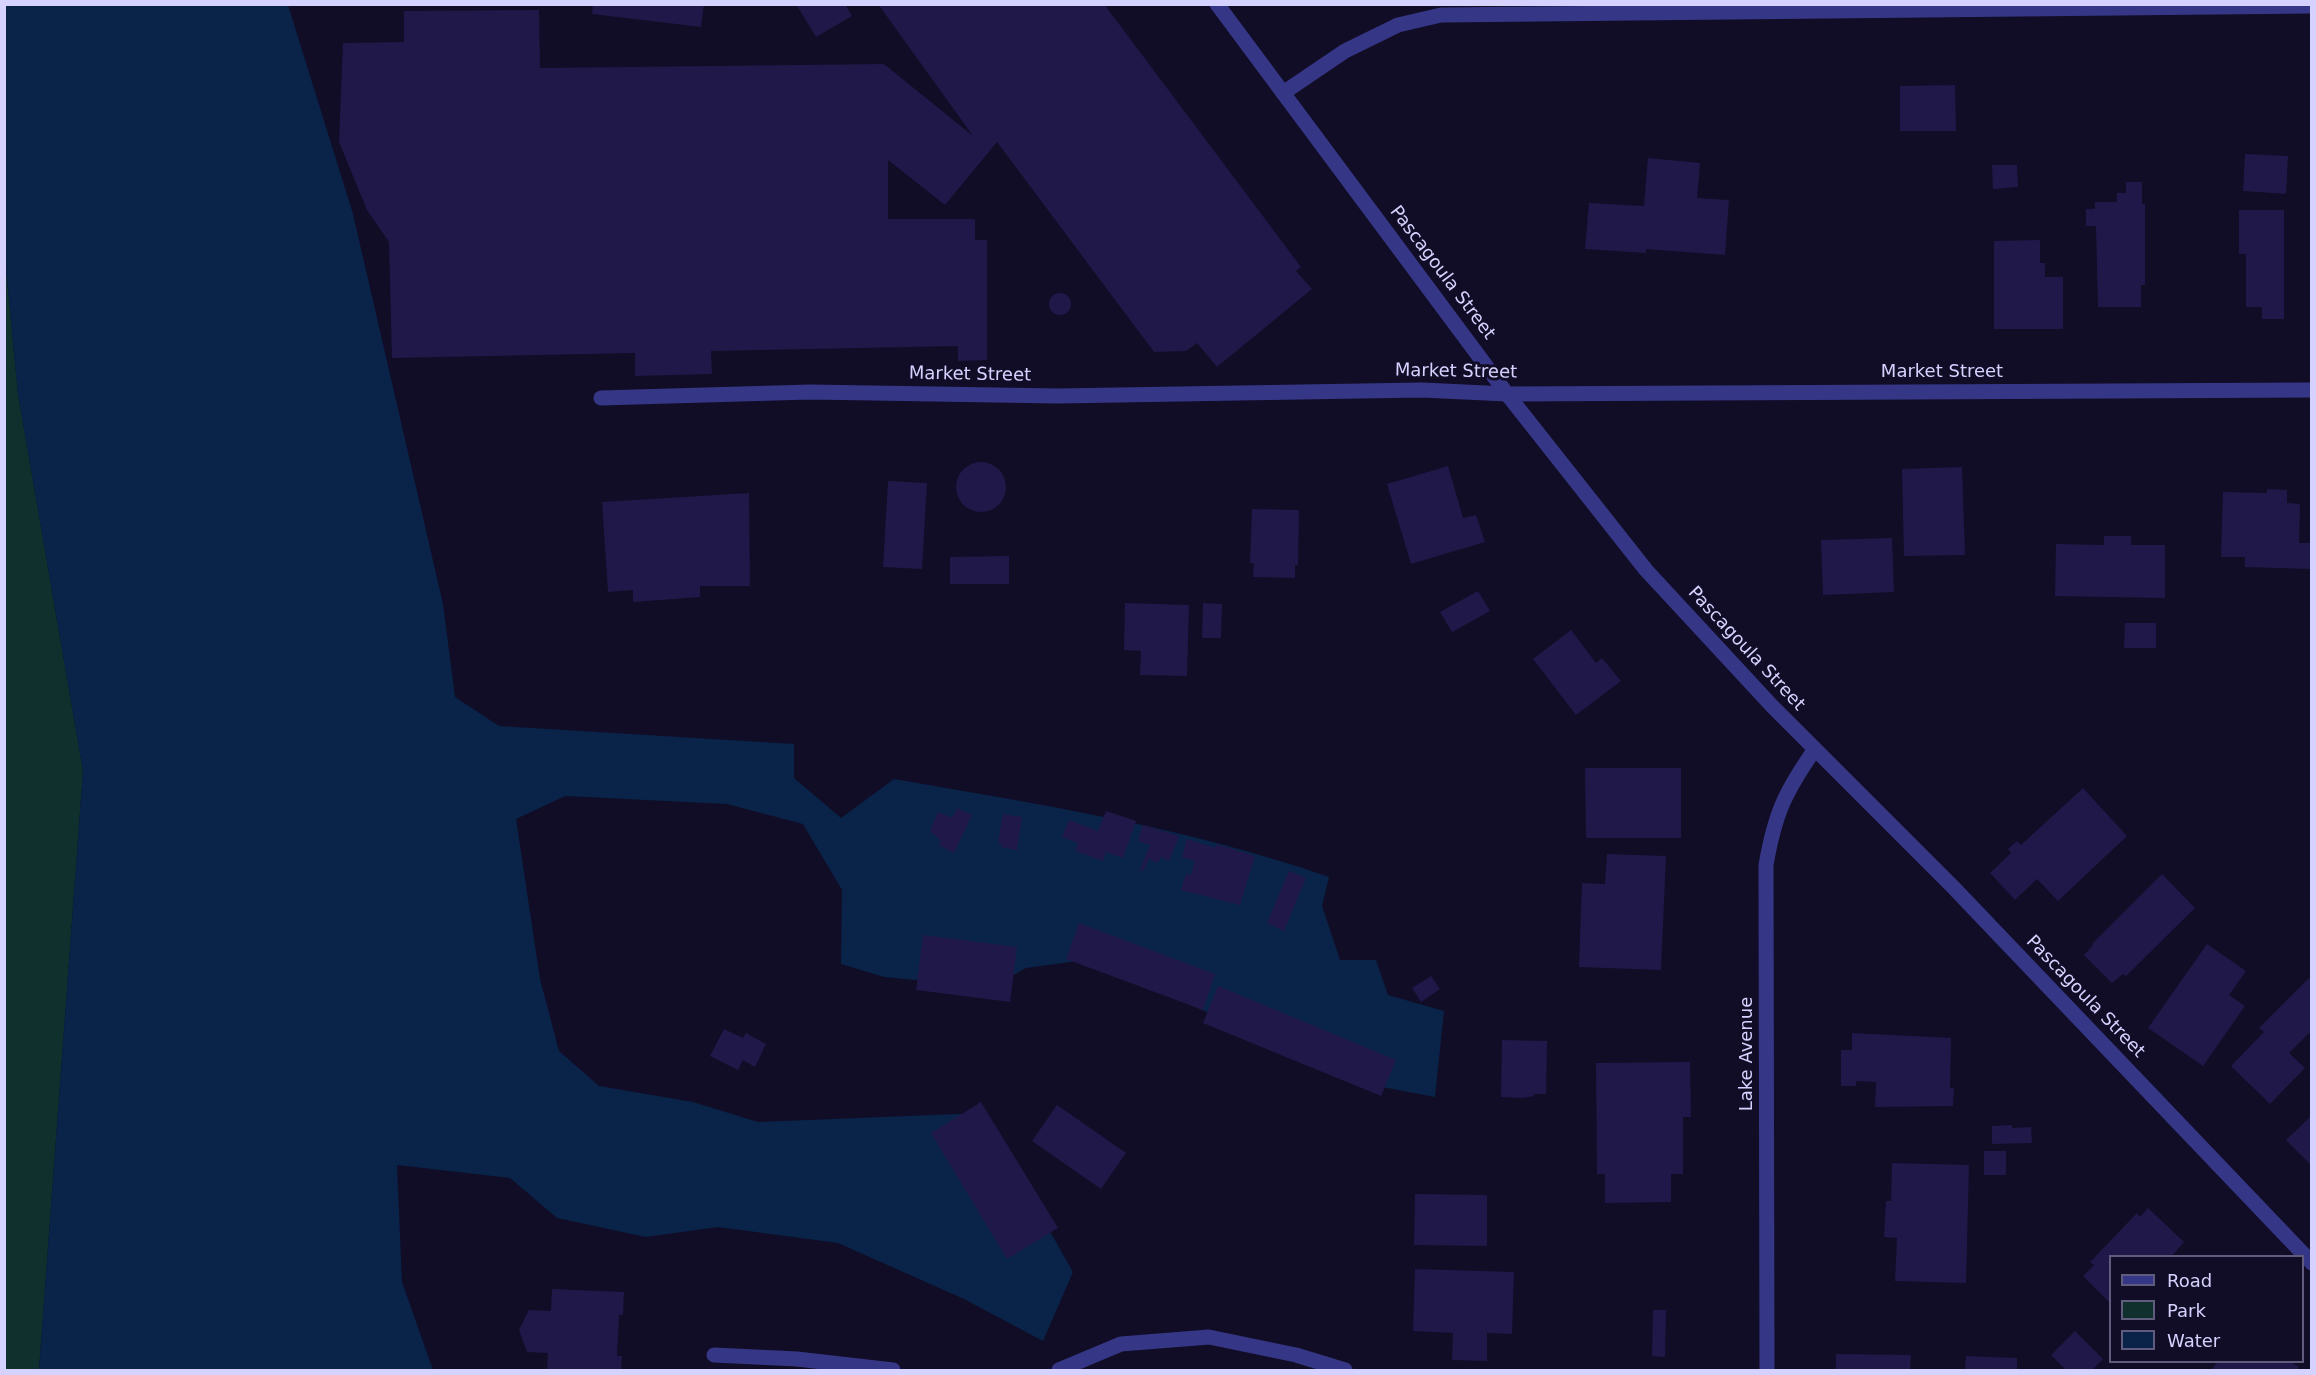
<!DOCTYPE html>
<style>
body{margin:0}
#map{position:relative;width:2316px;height:1375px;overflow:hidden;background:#110d26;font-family:"DejaVu Sans",sans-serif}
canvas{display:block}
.frame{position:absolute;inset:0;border:6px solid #d5d2ff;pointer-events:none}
.legend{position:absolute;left:2109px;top:1255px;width:195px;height:108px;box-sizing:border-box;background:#110d26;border:2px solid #5f5c7d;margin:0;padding:8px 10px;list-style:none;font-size:18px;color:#d5d2ff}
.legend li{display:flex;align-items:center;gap:12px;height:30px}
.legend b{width:30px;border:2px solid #5f5c7d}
</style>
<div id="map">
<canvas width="2316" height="1375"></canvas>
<div class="frame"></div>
<ul class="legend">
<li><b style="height:8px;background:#363687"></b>Road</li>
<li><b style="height:16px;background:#10302e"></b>Park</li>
<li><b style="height:16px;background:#092349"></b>Water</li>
</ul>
</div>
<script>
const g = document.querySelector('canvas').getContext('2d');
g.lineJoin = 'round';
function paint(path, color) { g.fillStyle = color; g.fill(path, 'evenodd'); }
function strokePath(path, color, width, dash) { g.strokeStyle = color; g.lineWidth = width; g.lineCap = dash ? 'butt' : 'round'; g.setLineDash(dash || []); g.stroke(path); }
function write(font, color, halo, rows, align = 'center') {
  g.font = font + ' "DejaVu Sans",sans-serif'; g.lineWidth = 6; g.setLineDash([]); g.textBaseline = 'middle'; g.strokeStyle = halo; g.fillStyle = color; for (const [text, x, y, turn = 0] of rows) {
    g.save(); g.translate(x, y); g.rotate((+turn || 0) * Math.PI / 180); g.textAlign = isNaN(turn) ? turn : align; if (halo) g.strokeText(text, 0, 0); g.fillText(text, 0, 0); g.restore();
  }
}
paint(new Path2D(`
 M4 248 18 394 83 771 39 1370H4Z`), '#10302e');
paint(new Path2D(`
 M4 5H288L353 214 443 604 455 697 499 726 794 744V778L841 818 894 779C1040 804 1189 828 1329 877L1322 906 1340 960H1376L1388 995 1444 1011 1435 1097 1382 1087 1085 960 1026 968 991 987 884 977 841 964 842 890 803 824 727 804 565 796 516 819 540 979 559 1051 599 1086 693 1102 758 1122 983 1113 1073 1272 1043 1341 964 1299 838 1243 718 1227 646 1237 557 1218 510 1178 397 1165 402 1282 433 1370H39L83 771 18 394 4 248Z`), '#092349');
paint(new Path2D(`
 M593 4H704L701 27 592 14Z
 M796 4H845L852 16 816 37Z
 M878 4H1104L1301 267 1296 271 1312 289 1217 367 1197 343 1186 351 1154 352 997 142 945 205 888 160V219H975V240H987V360L958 361V346L711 351 712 374 635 376V353L392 358 389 242 367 210 339 142 343 43 404 42V11L539 10 540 68 884 64 973 136Z
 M1955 85 1956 131H1900V86Z
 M2245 154 2288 156 2286 194 2243 191Z
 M1648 158 1700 163 1697 198 1729 200 1725 255 1646 249V253L1585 249 1589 203 1644 206Z
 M1992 165H2017L2018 187 1993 189Z
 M2126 182H2142V204H2145V285H2141V307H2098L2096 226H2086V209H2095V202H2117V193H2126Z
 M2239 210H2284V319H2262V307H2246V254H2239Z
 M2040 240V263H2045V277H2063V329H1994V241Z
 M1049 304a11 11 0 1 1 22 0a11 11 0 1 1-22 0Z
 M956 487a25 25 0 1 1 50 0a25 25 0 1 1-50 0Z
 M1448 466 1463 518 1476 515 1485 542 1411 564 1387 484Z
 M1962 467 1965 555 1904 556 1902 469Z
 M888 481 927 483 922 569 883 567Z
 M2267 489 2287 490V503L2300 504 2299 543H2312V569L2245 567V557H2221L2223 492 2267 493Z
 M749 493 750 586H700V597L633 602V590L608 592 602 502Z
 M1252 509 1299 510 1298 565H1295V578L1253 577 1254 563H1250Z
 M2104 536H2131V545H2165V598L2055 596 2056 544 2104 545Z
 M1892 538 1894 592 1823 595 1821 540Z
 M1009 556V584H950V557Z
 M1478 591 1490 611 1452 632 1440 612Z
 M1125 603 1189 605 1187 676 1140 675 1141 651 1124 650Z
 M1203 603 1222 604 1221 638H1202Z
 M2125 623H2156V648H2124Z
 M1571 630 1596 663 1602 658 1621 681 1576 715 1533 659Z
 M1585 768H1681V838H1586Z
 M2083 788 2127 836 2058 901 2037 879 2015 900 1990 873 2011 853 2008 849 2017 841 2021 845Z
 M957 808 972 815 954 853 939 845 941 841 930 831 938 812 952 818Z
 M1106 811 1136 821 1123 858 1106 852 1103 861 1075 851 1078 843 1062 837 1069 820 1098 831Z
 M1003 814 1022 817 1017 850 1001 847 1002 843H998Z
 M1143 825 1179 836 1169 861 1161 857 1158 863 1149 859 1143 871 1140 870 1150 845 1138 841Z
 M1187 839 1215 848 1216 844 1255 856 1240 905 1181 890 1186 874 1191 875 1195 861 1182 857Z
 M1607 854 1666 856 1661 970 1579 967 1582 883 1605 884Z
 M1289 871 1306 878 1284 931 1267 923Z
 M2162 874 2195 908 2126 976 2123 974 2112 983 2084 955 2093 945 2092 944Z
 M1079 923 1215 974 1203 1010 1066 959Z
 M923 935 1017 947 1010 1002 916 990Z
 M2207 944 2246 971 2229 995 2245 1006 2203 1066 2148 1028Z
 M1431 976 1440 989 1421 1002 1412 988Z
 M2309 978 2312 981V1030L2289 1053 2305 1068 2270 1104 2231 1066 2264 1032 2259 1028Z
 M1218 986 1396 1060 1381 1096 1203 1023Z
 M724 1029 743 1038 746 1033 766 1044 755 1067 743 1060 738 1070 710 1056Z
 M1852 1033 1951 1038 1950 1088H1954L1953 1106 1875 1107 1876 1082 1856 1081V1086H1841V1050H1852Z
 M1502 1040 1547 1041 1546 1094H1534V1096L1522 1098 1501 1097Z
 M1690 1062 1691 1117H1683V1174H1671V1202L1605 1203V1174H1597L1596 1063Z
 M981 1102 1058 1228 1007 1259 931 1133Z
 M1057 1105 1126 1153 1101 1189 1032 1141Z
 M2312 1115V1166L2286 1140Z
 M2012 1125V1128L2031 1127 2032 1143 1992 1144V1126Z
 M1984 1151H2006V1175H1984Z
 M1892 1163 1969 1165 1966 1283 1895 1281 1897 1238 1884 1237 1886 1201H1891Z
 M1415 1194 1487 1195V1246L1414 1245Z
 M2148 1208 2184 1242 2172 1256H2110L2109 1302 2083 1276 2094 1265 2090 1262 2137 1213 2140 1217Z
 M1415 1269 1514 1272 1512 1334 1487 1333V1361L1452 1360 1453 1333 1413 1331Z
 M552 1289 624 1292 623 1315H619L617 1356H622L621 1370H547L548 1353 527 1352 519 1330 529 1310 551 1311Z
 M1653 1310H1666L1665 1357 1652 1356Z
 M2075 1331 2103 1359 2092 1370H2066L2051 1355Z
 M1836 1354 1911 1355 1910 1370H1836Z
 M1966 1356 2017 1358V1370H1965Z
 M2218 1362H2291L2299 1367 2297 1370H2211Z`), '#201848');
strokePath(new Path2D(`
 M714 1355 797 1359 893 1370
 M1059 1370 1121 1344 1209 1337 1296 1355 1345 1370`), '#363687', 15);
strokePath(new Path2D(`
 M1283 93 1345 51 1398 25 1441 15 2312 6
 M601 398 810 392 1058 396 1422 390 1507 394 2312 390`), '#363687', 15);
strokePath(new Path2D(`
 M1217 4 1507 394 1646 570 1772 706 1953 887 2312 1263
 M1767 1370 1766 865C1775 813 1785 792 1815 749`), '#363687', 15);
write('18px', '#d5d2ff', '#110d26', [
 ["Pascagoula Street",1442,273,53],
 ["Market Street",1456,372,1],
 ["Market Street",1942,372],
 ["Market Street",970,375,1],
 ["Pascagoula Street",1746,649,47],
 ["Pascagoula Street",2085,997,46],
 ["Lake Avenue",1747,1054,-90]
]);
</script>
